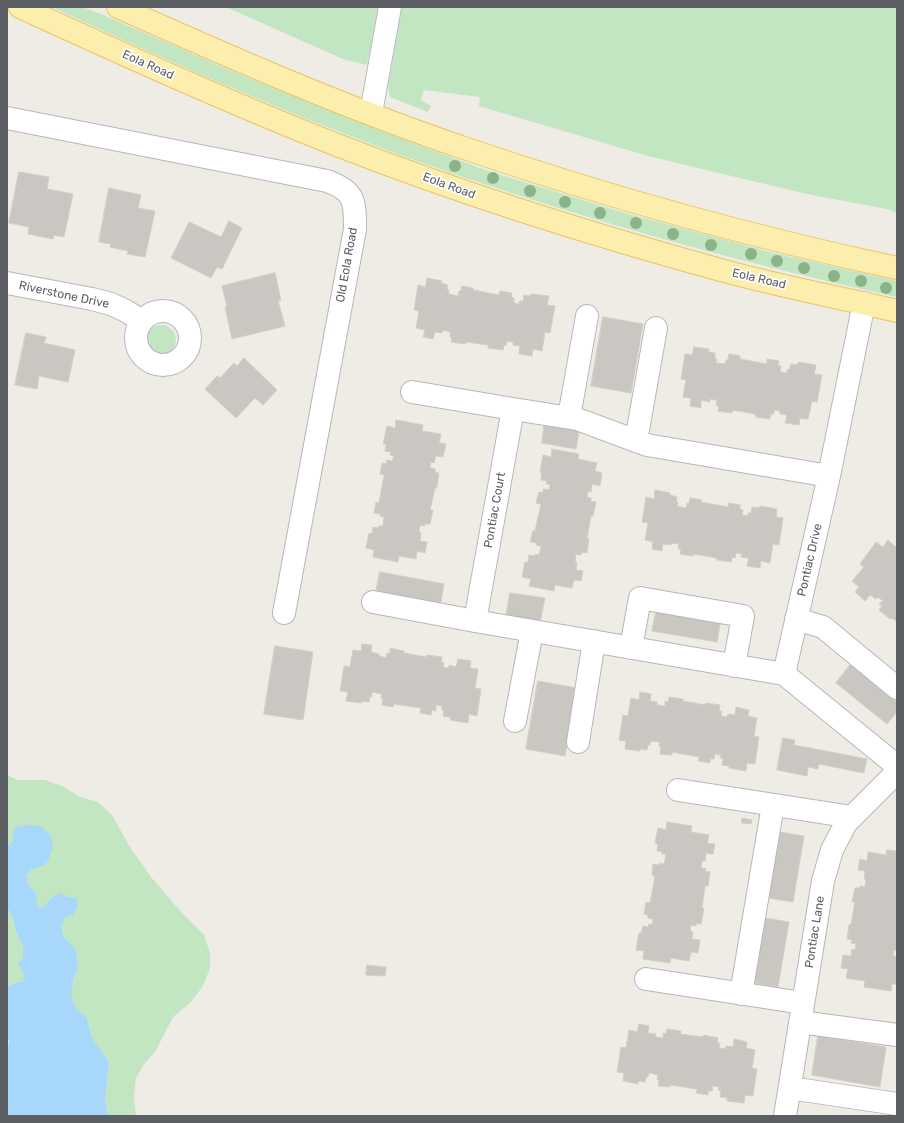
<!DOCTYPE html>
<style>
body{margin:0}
#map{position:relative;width:904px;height:1123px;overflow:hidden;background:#eeece4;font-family:Rubik,sans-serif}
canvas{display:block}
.frame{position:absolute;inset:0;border:8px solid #5c6064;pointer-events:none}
</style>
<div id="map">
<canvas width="904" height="1123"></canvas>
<div class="frame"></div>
</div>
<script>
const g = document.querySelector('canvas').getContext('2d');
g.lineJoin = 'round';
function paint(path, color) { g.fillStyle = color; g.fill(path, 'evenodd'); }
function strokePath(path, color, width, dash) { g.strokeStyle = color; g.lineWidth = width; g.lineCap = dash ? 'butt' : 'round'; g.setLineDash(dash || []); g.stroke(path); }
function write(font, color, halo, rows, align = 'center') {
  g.font = font + ' Rubik,sans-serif'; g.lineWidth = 3.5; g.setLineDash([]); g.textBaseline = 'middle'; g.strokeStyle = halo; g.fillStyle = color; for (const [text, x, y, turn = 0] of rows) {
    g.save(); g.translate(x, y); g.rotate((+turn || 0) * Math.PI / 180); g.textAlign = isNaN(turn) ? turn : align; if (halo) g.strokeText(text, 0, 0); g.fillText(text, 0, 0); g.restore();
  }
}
paint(new Path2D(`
 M52 7H82L101 14 248 78 386 133 488 171 625 213 774 253 897 281V297C746 264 597 223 451 173 315 126 182 68 52 7Z
 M226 7H378L367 65 343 59Z
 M402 7H897V213L887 209 807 194 648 156 479 106 480 97 424 90 421 100 431 106 428 112 390 97 388 88Z
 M146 340a15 15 0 1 1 30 0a15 15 0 1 1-30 0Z
 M7 775 17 780H45L64 787 80 797 98 802 112 815 128 844 151 877 182 913 204 935 210 953V968L203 986 190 1003 173 1017 155 1052 144 1064 136 1078 134 1097 136 1116H108L105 1101 109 1062 93 1040 86 1016 76 1009 70 994 73 981 78 966 76 950 64 937 61 926 66 917 50 899 44 907 38 908 36 893 29 885 26 876 32 869 43 866 13 831V840L7 847Z
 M7 908C16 919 13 932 23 944L24 981 7 986Z`), '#c2e5c2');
paint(new Path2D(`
 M28 825 40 826 50 834 53 846 48 861 43 866 32 869 26 876 29 885 36 893 38 908 44 907 50 899 60 893 68 897 76 898 78 906 73 915 66 917 61 926 64 937 76 950 78 966 73 981 71 994 76 1009 86 1016 93 1040 109 1062 105 1101 108 1116H7V1055L9 1042 7 1036V986L24 981 23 972 18 963 23 958V944C13 932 16 919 7 908V847L13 840V831L18 826Z`), '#a7d7fb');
const building = new Path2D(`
 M19 172 49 177 47 189 73 194 64 237 54 235 53 239 28 234 29 227 9 223Z
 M109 188 141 195 138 208 155 211 145 257 127 254 128 251 110 247 111 244 99 242Z
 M229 221 242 228 222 269 217 267 211 278 171 258 189 222 221 237Z
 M275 273 281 300 278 301 285 326 232 339 225 307H227L222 286Z
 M427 278 442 281 441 283 448 285 447 290H449V294L458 296 459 291H461L462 286 473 288V290L499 295 500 291 512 293 511 297 514 298V303L519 304 520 301H523L524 295 531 296V294L549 296 547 305 555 306 550 333 545 332 542 351 533 349 532 356 519 354 520 346 513 345V342L507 341 506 346 504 345 503 350 488 348V345L466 342 465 344 451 342 452 337H450V332L443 330 442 333 435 332 433 339 423 337 425 330 416 328 419 311 414 310 418 285 425 287Z
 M603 317 643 324 631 393 591 386Z
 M26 333 46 337 44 343 75 350 68 382 39 376 37 389 15 385Z
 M694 347 709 349 708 352 715 353V359H717L716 363 725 364 726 360H728L729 354 740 356V359L767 364V359L779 361 778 366H781L780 372 787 373V369L789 370 791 364 798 365V362L816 365 814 374 822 375 817 402 812 401 808 419 800 418 799 425 785 423 787 415 780 414V411L774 410V414H771L770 419 756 417 755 414 733 410 732 413 718 411 719 406 716 405 717 400 710 399V402L701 400V408L690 406 691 398 683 397 686 380 681 379 685 354 692 355Z
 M244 358 277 390 263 405 255 398 236 418 205 389 217 376 220 378 234 363 237 366Z
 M545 419 580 425 576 449 542 443Z
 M396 420 423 425 422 431 441 434 439 443 446 444 443 457 436 456 434 463 431 462 430 468 435 469V472L439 473 437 487 435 488 430 510H433L430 524H425V526L420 525 419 532 421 533 420 541 427 542 425 553 417 551 416 559 399 556 398 562 373 557 374 550 366 548 369 533 372 534 373 527 378 528 379 526H383L384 517 380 516V514L374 513 376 502 379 503 384 475 380 474 382 463 386 464 387 460 392 461 394 456 390 455 391 452 385 451 386 444H383L387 426 395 428Z
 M552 449 579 454 578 459 597 463 595 471 602 473 600 486 592 484 591 492 588 491 587 497 591 498V501L596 502 593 516H591L587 539H589L587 553 582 552 581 555 576 554 575 562H577L576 570 583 571 581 581 574 580 572 588 555 585 554 591 529 586 531 579 522 577 525 562 528 563 529 555 535 556V554L539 555 541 546 536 545 537 543 530 542 533 531H535L541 504 536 503 539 492 543 493V489L549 490 550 484H546L547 481 541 480 542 473 540 472 543 455 551 457Z
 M655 490 670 493V495L677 497 676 502H678L677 506 686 508 687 503 689 504 690 498 702 500 701 502 728 507 729 503 740 505V509L743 510 742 515 748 516V513H751L752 507 759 508 760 506 777 509 776 517 783 518 779 545 773 544 770 563 761 561 760 568 747 566 749 558 741 557 742 554 736 553 735 558 732 557 731 562 717 560V558L694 554V556L680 554 681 549H678L679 544 671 543V545L663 544 662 551 652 549 653 542 645 540 648 523 642 522 646 497 654 499Z
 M888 540 897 548V622L892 618 890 619 879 610 882 606 879 604 883 601 878 597 876 599 870 595 865 601 855 592 859 587 852 581 864 567 860 564 876 542 883 547Z
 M380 572 444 584 440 607 375 596Z
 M510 593 545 598 540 622 506 617Z
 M657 607 721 619 717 642 652 631Z
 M362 644 372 645 371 652 379 654V656L386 658 387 653H390V648L404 651V653L426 657 427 655 442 657 441 662H444L443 667 449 668V665L456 667 458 659 471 661 470 668 478 669 475 688 481 689 477 716 469 714 468 723 450 720 451 717 443 716 444 710H442V706L436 705V711L432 710 431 715 420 713 421 708 394 704 393 707 382 705 383 699H381L382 694 372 692V697L370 696 369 702 362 701 361 703 346 701 348 692 340 691 344 666 350 667 353 650 361 651Z
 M275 646 313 652 303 720 264 714Z
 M851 664 897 702V712L887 724 836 683Z
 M538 681 577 688 565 756 526 749Z
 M640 692 651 694 650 701 657 702V705L665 706V701L668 702 669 697 683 699V701L705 705 706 703 720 705 719 711H722L721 716 727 717 728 714 735 715 736 707 749 710 748 716 757 718 754 736 759 737 755 764 747 763 746 771 729 768V766L722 765 723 758H720L721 755 715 754 714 759H710V763L698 761 699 757 672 752V755L660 754 661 747H659L660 742 651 741 650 745H648L647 750 640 749V751L625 749 626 741 619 740 623 715 628 716 631 698 639 700Z
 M783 738 795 740 794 745 867 759 864 773 819 764 818 769 808 767 807 776 777 770Z
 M742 818 752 820 751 824 742 823Z
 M667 822 692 826 691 832 709 835 707 843 715 844 713 854 706 853 705 861H702L701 868 706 869 705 871 710 872 708 886H705L702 908 704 909 701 924 696 923V926L691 925 690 931 693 932 692 939 700 940 698 953 691 952 689 961 671 958 670 963 643 959 644 951 636 950 639 933H641L643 926 648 927 649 924 652 925 653 919 648 918V915L644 914 646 902 650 903 655 876 652 875 653 864 659 865 660 863 664 864 666 854H662V852L657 851 658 844 655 843 658 828 666 830Z
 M780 832 804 836 793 902 769 898Z
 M887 850 897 851V950H894L893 956H896V959H897V984H892L891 991 864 987 865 981 846 978 848 969 841 968 843 955 851 956 852 949 855 950 856 944 851 943 852 940 847 939 849 925 851 924 855 902H852L855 888H860V886L865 887 866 879H864L865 871 858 870 860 859 867 861 868 852 886 855Z
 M765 918 789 922 778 987 755 983Z
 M367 965 386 967 385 976 366 975Z
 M639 1024 649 1026 648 1033 656 1034 655 1037 663 1038V1033L666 1034 667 1029 681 1031 680 1034 703 1037 704 1035 718 1038 717 1043H720L719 1048 725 1049 726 1046 733 1047 734 1039 747 1042 746 1048 755 1050 752 1068 757 1069 753 1096 745 1095 744 1103 727 1101V1098L720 1097 721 1091 718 1090 719 1087 713 1086 712 1091H708V1095L696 1093 697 1089 670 1085V1087L658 1086 659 1080 657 1079 658 1075 649 1073 648 1077H646L645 1082 638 1081V1084L623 1081 624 1073 617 1072 621 1047 626 1048 629 1030 637 1032Z
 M818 1036 886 1047 880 1087 812 1075Z`);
paint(building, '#cac7c2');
strokePath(building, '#d3cec3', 1);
const minor = new Path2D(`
 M371 113 390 7
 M7 118 327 181C355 191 355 201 355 229L284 613
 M7 283 92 299 111 304 126 311 142 321
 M136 338a27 27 0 1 1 54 0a27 27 0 1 1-54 0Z
 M412 392 513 409
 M569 417 587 316
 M636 441 656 328
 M829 476 647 445 577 419 513 409 475 621 784 674 897 766
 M373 602 475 621
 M796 619 823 627 897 688
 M631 648 640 598 743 616 734 666
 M784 674 829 476 864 303
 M515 721 532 631
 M578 742 594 641
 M678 790 852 817
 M646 979 803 1003
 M741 994 773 805
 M800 1022 897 1035
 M790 1088 897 1104
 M785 1116 823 881 832 850 846 823 897 772`);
const major = new Path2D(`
 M20 7C125 55 230 103 337 145 465 195 596 236 728 272 784 287 841 298 897 311
 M118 7C232 58 348 109 467 149 608 197 752 237 897 268`);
strokePath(minor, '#b5b7bb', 24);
strokePath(major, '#ebc460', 24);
strokePath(minor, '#fff', 22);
strokePath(major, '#fceeac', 22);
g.fillStyle = '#8ab488';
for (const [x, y] of [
 [455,166],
 [493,178],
 [530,191],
 [565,202],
 [600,213],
 [636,223],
 [673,234],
 [711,245],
 [751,254],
 [777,261],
 [804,268],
 [834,276],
 [861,281],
 [886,288]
]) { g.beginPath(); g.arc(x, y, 6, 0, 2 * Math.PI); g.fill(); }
write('12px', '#5c6064', '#fff', [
 ["Eola Road",148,65,24],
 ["Eola Road",449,186,20],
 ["Old Eola Road",347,265,-80],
 ["Eola Road",759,279,13],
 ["Riverstone Drive",64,295,12],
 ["Pontiac Court",495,510,-80],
 ["Pontiac Drive",810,560,-77],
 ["Pontiac Lane",815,932,-81]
]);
</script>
